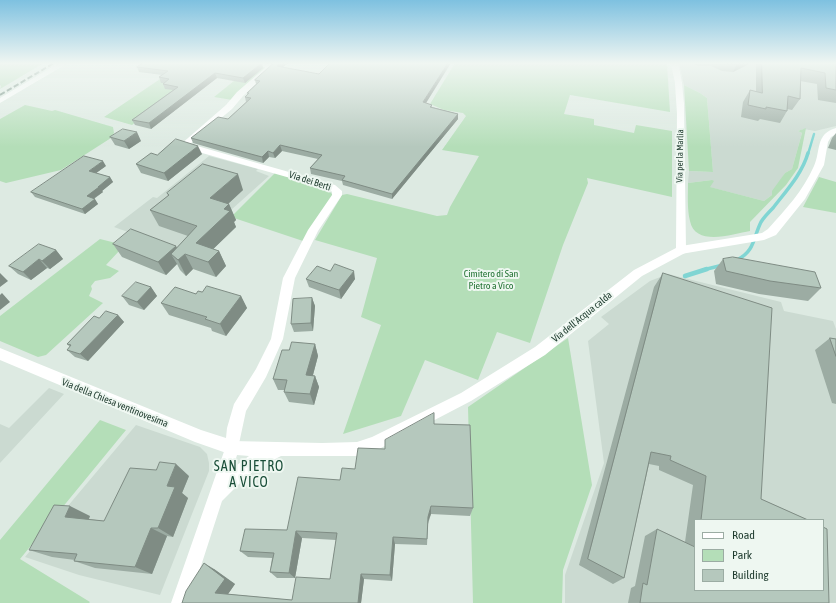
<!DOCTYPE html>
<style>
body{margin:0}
#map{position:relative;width:836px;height:603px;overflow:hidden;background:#ddeae2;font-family:"Asap Condensed",sans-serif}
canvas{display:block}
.legend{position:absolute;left:694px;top:519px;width:130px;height:72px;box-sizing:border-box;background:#eef7f1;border:1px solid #9baca3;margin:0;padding:5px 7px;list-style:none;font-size:12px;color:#1e3b2e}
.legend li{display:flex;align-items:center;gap:8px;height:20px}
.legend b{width:20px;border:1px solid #9baca3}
</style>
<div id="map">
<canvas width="836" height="603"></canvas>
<ul class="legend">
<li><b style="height:5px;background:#fff"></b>Road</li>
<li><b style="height:11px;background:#b4deb8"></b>Park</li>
<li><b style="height:11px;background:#b5c8bd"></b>Building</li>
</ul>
</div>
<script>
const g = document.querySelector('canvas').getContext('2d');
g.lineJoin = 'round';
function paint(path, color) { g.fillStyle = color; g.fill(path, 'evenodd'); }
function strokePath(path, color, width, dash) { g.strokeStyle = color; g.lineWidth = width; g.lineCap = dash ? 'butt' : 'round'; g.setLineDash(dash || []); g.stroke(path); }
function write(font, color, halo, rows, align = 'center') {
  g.font = font + ' "Asap Condensed",sans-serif'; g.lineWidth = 4; g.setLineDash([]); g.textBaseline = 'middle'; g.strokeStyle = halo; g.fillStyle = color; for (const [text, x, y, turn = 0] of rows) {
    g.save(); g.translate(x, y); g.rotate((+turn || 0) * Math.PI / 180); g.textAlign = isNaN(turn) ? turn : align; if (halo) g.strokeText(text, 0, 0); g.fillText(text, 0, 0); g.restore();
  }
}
paint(new Path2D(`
 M679 63H836V126L815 131 804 129 798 131 802 133 792 169 785 173 772 195 764 201 709 187 712 180 688 183 689 171 713 172 707 98 700 93 684 85Z
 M209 156 258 169 256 171 269 176 184 252 114 227 153 197 157 198Z
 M668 274 781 302 784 311 833 321 836 329V603H565V575L604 463 588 341 609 324 601 317 650 281ZM695 520H823V590H695Z
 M49 388 64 394 0 463V424L9 428Z
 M136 425 200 447 207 454 209 463V471L160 595 79 575 25 557Z`), '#cbdad1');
paint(new Path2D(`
 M0 63H44L0 89 1 86 0 85Z
 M455 63H667L670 112 570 95 564 114 594 119V125L634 133 636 125 672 131V197L587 178 588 183 563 245 530 343 497 332 478 380 425 360 401 416 343 434 381 325 361 317 377 258 315 240 342 195 347 194 437 216 447 215 450 207 479 156 442 150 466 116 463 113 444 110 430 104Z
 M255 64 265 67 264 70 232 100 214 97Z
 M166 75 192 80 132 125 104 117Z
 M684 85 700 93 707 98 713 172 689 171Z
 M25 105 52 111 55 110 113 127 114 133 111 138 61 170 6 183 0 181V119Z
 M806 128 798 168 786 185 750 222V231C733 234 695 247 690 221 687 209 688 195 688 183L712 180 714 181 710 187 764 201 772 195V191L785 173 792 169 802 133 798 131Z
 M276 172 327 189 333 195 303 241 231 217Z
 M819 177 836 182V213L803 207Z
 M100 239 120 244V250L106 265 119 271 110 278 95 281 91 286 92 289 89 296 103 303 46 355 38 357 0 341V316Z
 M568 338 592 485 563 570 562 603H473L468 407Z
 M100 420 126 430 20 559 90 602 89 603H0V540Z`), '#b4deb8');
strokePath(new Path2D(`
 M808 154 814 134`), '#80d5d3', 2.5);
strokePath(new Path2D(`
 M737 260C755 251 753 238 761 222 764 217 769 212 773 208 786 191 802 174 808 153
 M703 270 723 265`), '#80d5d3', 3.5);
strokePath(new Path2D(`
 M685 276 707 269`), '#80d5d3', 4.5);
paint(new Path2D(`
 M59 63H68L0 103V98Z
 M254 63H266L275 66 243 96 232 109 190 144 335 185 342 191V195L318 231 295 278 283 339 266 377 246 411 237 453 232 455 195 442 0 360V348L201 430 226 438 227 428 234 404 256 369 271 339 283 278 308 230 332 195V192L329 189 181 147 180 145 226 105 237 92 266 67 255 64Z
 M836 128V134L831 137 828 142 824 165 805 199 776 235 764 240 681 254 677 253 676 250 677 247 681 246 762 233 768 229C786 209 803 191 814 166 821 151 815 134 836 128Z`), '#fff');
paint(new Path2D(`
 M671 63H678L682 83 684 104 686 250 685 253 642 276 545 355 471 401 379 449 357 456H281L256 469 243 480 222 501 189 603H171L227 443 232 441 322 443 357 442 372 437 461 393 535 347 634 270 676 248 677 114 675 83ZM237 455 249 456 233 468Z`), '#fff');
strokePath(new Path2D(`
 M0 95 54 63`), '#587769', 2, [5.5, 2.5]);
paint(new Path2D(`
 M270 63H288L283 67 432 105V107L458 114V119L392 199 343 185 342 181 311 174 310 168 318 159 282 151 275 158 269 157 263 163 193 143 191 138 228 119 246 102 245 97 248 94 247 93 256 84 255 80 273 64Z
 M690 63H751L733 72 722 71 711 66H699Z
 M757 63H836V103L818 100 817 84 800 81V99L792 110 787 109V111L780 123 760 119 758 121 741 117 743 102 750 90 756 92V64Z
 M137 67 263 68 245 83 217 78 151 129 135 125 132 120 173 90 165 89 163 84V83H161L159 77 162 75 139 72Z
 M836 133V150L828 148 832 138Z
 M110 137 141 141 129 149 115 145Z
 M202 154 168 181 141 173 136 164 157 155Z
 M106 166 96 173 110 177 113 182 102 191 103 192 94 199 98 204 85 214 35 197 31 192Z
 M243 190 228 204H229L236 220 234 222 236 227 213 249 219 251 226 266 216 277 193 269 186 276 180 270 177 264 166 275 122 257 113 244 177 248 188 236 159 226 150 210 168 196 167 193Z
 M56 250 63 259 50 269 47 268 31 280 18 274 9 266Z
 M723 259 821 288 808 301 759 294 716 284 714 271Z
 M330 271 355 279 341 299 309 287 306 279Z
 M663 273 761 499 808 520H695V590L829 603H628L631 588 635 586 645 536 657 529 685 542 693 485 659 470V466L649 464 624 578 613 584 579 565 654 287Z
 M151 287 157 296 144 310 129 305 122 296Z
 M202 292 241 296 247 308 226 336 212 331 211 328 169 315 161 303Z
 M312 298 315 306 313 331 294 332 291 324Z
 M118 315 124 322 88 361 75 357 67 350 70 347 67 344Z
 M830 338 836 339V404L832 403 815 350Z
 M315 344 318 356 313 375 315 376 319 387 314 405 289 402 284 392V390H278L273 379 289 350Z
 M434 424 473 508 470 516 431 514 428 524 427 545 395 544 392 581 364 579 361 603H182L214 569 235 584 228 594 292 600 330 579 336 540 302 538 295 578H277L270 572 272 558 248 557 240 551 287 530 340 480 355 469 385 449Z
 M189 476 182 493 188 498 173 537 167 536 152 574 95 568 74 561 75 560 52 557 29 550 90 516 89 519 104 521Z`), '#9caca3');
paint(new Path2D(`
 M262 63 263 68 245 83 243 78Z
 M281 63H288L278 71 277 66Z
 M448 63H451L423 108V102Z
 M740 63H751L733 72 737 64Z
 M215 73 217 78 151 129 149 123Z
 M458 114V119L392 199V194Z
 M137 132 141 141 129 149 124 141Z
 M280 145 282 151 275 158 273 153Z
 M198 146 202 154 168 181 164 173Z
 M268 151 269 157 263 163 262 157Z
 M103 161 106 166 92 176 89 171Z
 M238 174 243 190 217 214 210 198Z
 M110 177 113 182 102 191 103 192 90 201 87 196 98 187Z
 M95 199 98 204 85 214 82 209Z
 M229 204 236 220 234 222 236 227 204 258 196 243 224 209Z
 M176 246 182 256 185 254 193 269 186 276 178 260 171 254 177 264 166 275 158 262Z
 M56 250 63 259 50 269 42 261Z
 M219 251 226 266 216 277 208 262Z
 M39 259 47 268 31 280 23 272Z
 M354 271 355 279 341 299 339 290Z
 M0 273 8 281 0 287Z
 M151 287 157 296 144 310 137 302Z
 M2 293 10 302 0 310V295Z
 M241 296 247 308 226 336 220 324Z
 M312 298 315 306 313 331 311 323Z
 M118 315 124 322 88 361 80 354Z
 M315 344 318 356 310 386 306 375Z
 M315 376 319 387 314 405 310 394Z
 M176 464 189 476 182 493 188 498 173 537 158 528 167 486Z
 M70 506 90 516 85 527 65 517Z
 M431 506V514L427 524 428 517Z
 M151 528 167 536 152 574 135 567Z
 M296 531 302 538 295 578 289 573Z
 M393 537 395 544 392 581 390 575Z
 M204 563 214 569 235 584 226 597 215 593Z
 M361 574 364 579 361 603H358Z`), '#7f8c84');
const building = new Path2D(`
 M143 63H262L243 78 215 73 149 123 132 120 178 87 163 84 169 79 159 77 168 71 137 67Z
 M274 63H281L277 66 319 74 330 63H448L423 102 432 105 430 107 458 114 392 194 342 180 345 176 310 168 322 155 280 145 273 153 268 151 262 157 191 138 218 117 228 119 251 98 245 97 249 93H247L260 81 255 80Z
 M725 63H740L737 64Z
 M762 63H836V90L826 88 825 73 801 68 800 99 788 96 787 111 766 107V109L748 105 750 90 762 93Z
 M123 129 137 132 124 141 110 137Z
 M176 139 198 146 164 173 136 164 151 153 157 155Z
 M84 156 103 161 89 171 110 177 98 187H99L87 196 95 199 82 209 31 192Z
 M203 164 238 174 210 198 229 204 224 209 230 211 196 243 219 251 208 262 185 254 178 260 171 254 197 226 150 210 169 195 167 193Z
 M131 229 176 246 158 262 113 244Z
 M39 244 56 250 42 261 39 259 23 272 9 266Z
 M733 257 815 272 821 288 770 281 726 271 723 259Z
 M335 264 354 271 339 290 306 279 317 266 330 271Z
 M663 273 772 308 761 499 808 520H701L706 476 670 460 671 456 651 452 624 578 588 559Z
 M136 282 151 287 137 302 122 296Z
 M207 286 241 296 220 324 205 319 207 317 161 303 175 287 196 294 198 291 202 292Z
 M312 298 311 323 291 324 293 299Z
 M106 311 118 315 80 354 67 350 71 345 67 344 94 316 99 318Z
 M830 338 836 339V356Z
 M292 342 315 344 306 375 315 376 310 394 284 392 287 380 273 379 282 350H289Z
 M434 413V424L470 425 473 508 431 506 428 517 427 539 393 537 390 575 361 574 358 603H182L186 591 204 563 225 579 215 593 292 600 296 577 330 579 337 533 296 531 289 573 270 572 274 553 240 551 245 529 287 530 298 477 340 480 342 468 355 469 358 448 385 449V440Z
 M160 462 176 464 167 486 175 487 158 528H151L135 567 74 561 77 554 29 550 54 505 70 506 65 517 104 521 130 468 156 470Z
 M823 527 827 529 829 603H640L643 583 647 585 657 529 695 547V590H823Z`);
paint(building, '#b5c8bd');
strokePath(building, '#7f8c84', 1);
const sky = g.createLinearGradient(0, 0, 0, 147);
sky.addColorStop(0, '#7ec1e0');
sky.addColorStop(0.43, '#f0f6f2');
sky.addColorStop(1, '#f0f6f200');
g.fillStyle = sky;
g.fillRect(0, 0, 836, 147);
write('9px', '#1e3b2e', '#eef7f1', [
 ["Via per la Marlia",680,156,-89]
]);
write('10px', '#1e3b2e', '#eef7f1', [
 ["Via dei Berti",310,181,18],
 ["Via dell'Acqua calda",582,317,-39],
 ["Via della Chiesa ventinovesima",115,403,22]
]);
write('10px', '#257436', '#eef7f1', [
 ["Cimitero di San",491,274],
 ["Pietro a Vico",491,286]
]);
g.letterSpacing = '1px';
write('14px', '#194e38', '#eef7f1', [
 ["SAN PIETRO",249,467],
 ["A VICO",249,483]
]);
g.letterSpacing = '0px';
</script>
